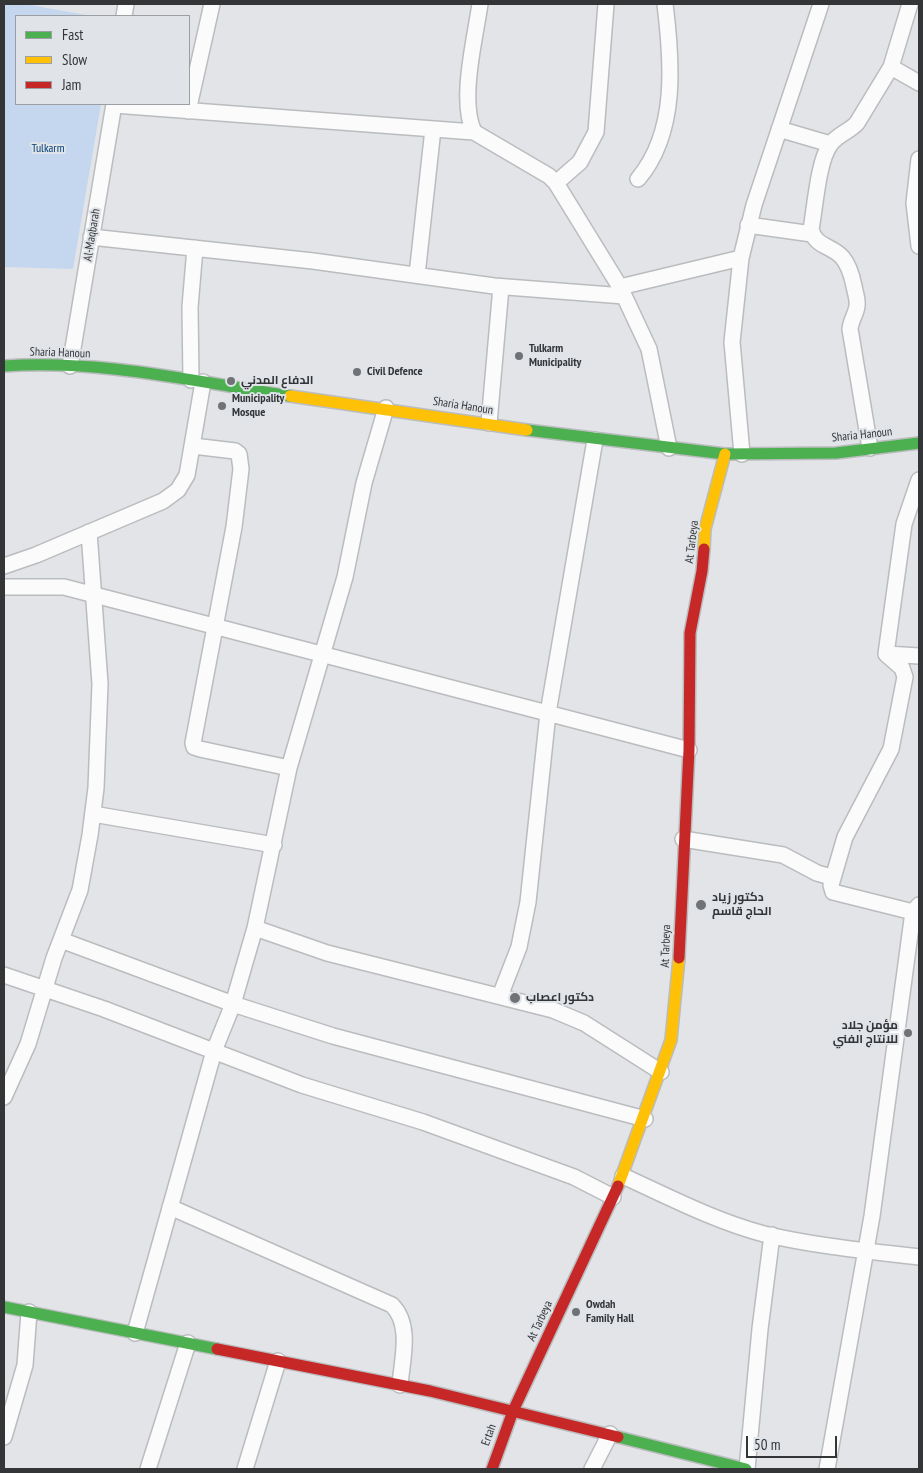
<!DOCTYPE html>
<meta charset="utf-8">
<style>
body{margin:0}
#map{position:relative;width:923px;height:1473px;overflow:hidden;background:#e2e4e7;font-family:"PT Sans Narrow",sans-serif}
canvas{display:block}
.frame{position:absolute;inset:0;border:5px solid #333537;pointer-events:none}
.legend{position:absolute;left:15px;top:15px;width:175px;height:90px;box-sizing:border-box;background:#e0e4e9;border:1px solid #9b9ea2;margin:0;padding:6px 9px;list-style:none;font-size:15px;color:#333537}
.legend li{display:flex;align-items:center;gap:10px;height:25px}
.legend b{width:25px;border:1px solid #9b9ea2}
.scale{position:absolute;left:746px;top:1436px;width:91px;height:22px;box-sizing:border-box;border:2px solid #333537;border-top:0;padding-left:6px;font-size:15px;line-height:18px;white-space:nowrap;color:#333537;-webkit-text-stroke:4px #e0e4e9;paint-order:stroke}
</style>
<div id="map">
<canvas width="923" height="1473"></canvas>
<div class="frame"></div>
<ul class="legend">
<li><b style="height:6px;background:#4caf50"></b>Fast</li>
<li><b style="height:6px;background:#ffc107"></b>Slow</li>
<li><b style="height:6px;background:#c62828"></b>Jam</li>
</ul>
<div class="scale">50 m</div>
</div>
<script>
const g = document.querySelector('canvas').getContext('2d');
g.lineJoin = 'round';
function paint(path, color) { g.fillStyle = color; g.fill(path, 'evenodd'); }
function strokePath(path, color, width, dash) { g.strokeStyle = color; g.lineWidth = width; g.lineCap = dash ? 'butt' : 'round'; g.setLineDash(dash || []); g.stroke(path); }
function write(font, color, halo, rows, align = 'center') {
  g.font = font + ' "PT Sans Narrow",Cairo,sans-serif'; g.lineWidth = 4; g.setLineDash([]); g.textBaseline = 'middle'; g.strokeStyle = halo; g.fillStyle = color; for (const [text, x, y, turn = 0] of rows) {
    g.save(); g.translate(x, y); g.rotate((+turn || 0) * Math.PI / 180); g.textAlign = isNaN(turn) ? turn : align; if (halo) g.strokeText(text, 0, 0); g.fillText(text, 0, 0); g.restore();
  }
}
paint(new Path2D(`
 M4 4H25L91 16H16V104H101L73 269 4 267Z`), '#c5d7ee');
const street = new Path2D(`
 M480 4C475 39 459 101 474 132L549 176 556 183 620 287 649 349 669 448
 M124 16 126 4
 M891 67 919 83
 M114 105 474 132
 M188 111 212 4
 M779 129 830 144
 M919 159 914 203 919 246
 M638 179C678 132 672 61 665 4
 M556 183 580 162 596 132 606 4
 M748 225 812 234
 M91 237 313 261 494 286 624 296
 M417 275 433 129
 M620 287 741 258
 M70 366 114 104
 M191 380 190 307 195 248
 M489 423 501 287
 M193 446 235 451 239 454 241 469 234 527 193 743 194 747 200 749 289 768
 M870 448 850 329C851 320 856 314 857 306 858 300 855 292 854 286 852 276 849 265 842 257 831 245 815 247 811 229 815 209 818 161 830 145 836 135 849 132 857 123L891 67 910 4
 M742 454 732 342 741 258 754 205 821 4
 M4 566 36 555 163 501 178 490 187 475 203 382
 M4 587H64L689 750
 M886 654 919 656
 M93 814 274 845
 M683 839 783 855 817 873 831 877
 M913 912 833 892 831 885 845 837 891 749 905 677 902 668 886 654 904 524 919 480
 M255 928 327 953 553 1010 584 1023 661 1072
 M61 940 233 1004 333 1036 645 1119
 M4 975 104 1009 302 1085 423 1122 574 1177 613 1197
 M500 996 519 947 528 902 548 713 595 440
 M4 1097 28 1044 54 958 80 890 90 835 96 788 100 684 89 532
 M623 1176C669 1197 715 1221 764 1234 815 1246 867 1251 919 1257
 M170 1207 392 1305C412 1325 402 1359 400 1385
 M135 1333 214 1051 233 1004 255 928 289 768 345 577 364 483 386 408
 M4 1437 25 1365 29 1312
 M148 1469 188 1343
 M245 1469 278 1361
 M592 1469 610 1434
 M747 1469 760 1329 772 1235
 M827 1469 872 1216 913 912 919 905`);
const fast = new Path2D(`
 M4 366C99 359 197 382 290 396
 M527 430 725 454 836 453 919 443
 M4 1307 217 1349
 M618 1437 746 1469`);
const slow = new Path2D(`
 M290 396 527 430
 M704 549 705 529 725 454
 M618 1186 671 1040 679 958`);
const jam = new Path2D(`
 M679 958 689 750 690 633 702 571 704 549
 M217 1349 430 1391 618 1437
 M492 1469 513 1411 618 1186`);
strokePath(street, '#babcbe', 18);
strokePath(fast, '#babcbe', 14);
strokePath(slow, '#babcbe', 14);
strokePath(jam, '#babcbe', 14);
strokePath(street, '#fbfbfb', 15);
strokePath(fast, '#4caf50', 11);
strokePath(slow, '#ffc107', 11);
strokePath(jam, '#c62828', 11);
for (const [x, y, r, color] of [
 [519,356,5,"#707275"],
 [357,372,5,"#707275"],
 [231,381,5,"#707275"],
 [222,406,5,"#707275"],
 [701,905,6,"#707275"],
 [515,998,6,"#707275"],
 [908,1033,5,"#707275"],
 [576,1312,5,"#707275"]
]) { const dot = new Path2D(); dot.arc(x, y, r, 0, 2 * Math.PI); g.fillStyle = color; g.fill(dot); strokePath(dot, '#e0e4e9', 2); }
write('12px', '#003d75', '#e0e4e9', [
 ["Tulkarm",48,149]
]);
write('12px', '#333537', '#e0e4e9', [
 ["Al-Maqbarah",92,235,-81],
 ["Sharia Hanoun",60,353,2],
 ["Sharia Hanoun",463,406,9],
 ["Sharia Hanoun",862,435,-6],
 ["At Tarbeya",692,542,-83],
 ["At Tarbeya",666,946,-88],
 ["At Tarbeya",540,1321,-65],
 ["Ertah",489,1435,-70]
]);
write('bold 12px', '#333537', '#e0e4e9', [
 ["Tulkarm",529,349],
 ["Municipality",529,363],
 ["Civil Defence",367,372],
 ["الدفاع المدني",241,381],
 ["Municipality",232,399],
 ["Mosque",232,413],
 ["دكتور زياد",712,898],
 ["الحاج قاسم",712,912],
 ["دكتور اعصاب",526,998],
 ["مؤمن جلاد",898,1026,"right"],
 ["للانتاج الفني",898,1040,"right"],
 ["Owdah",586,1305],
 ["Family Hall",586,1319]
], 'left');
</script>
